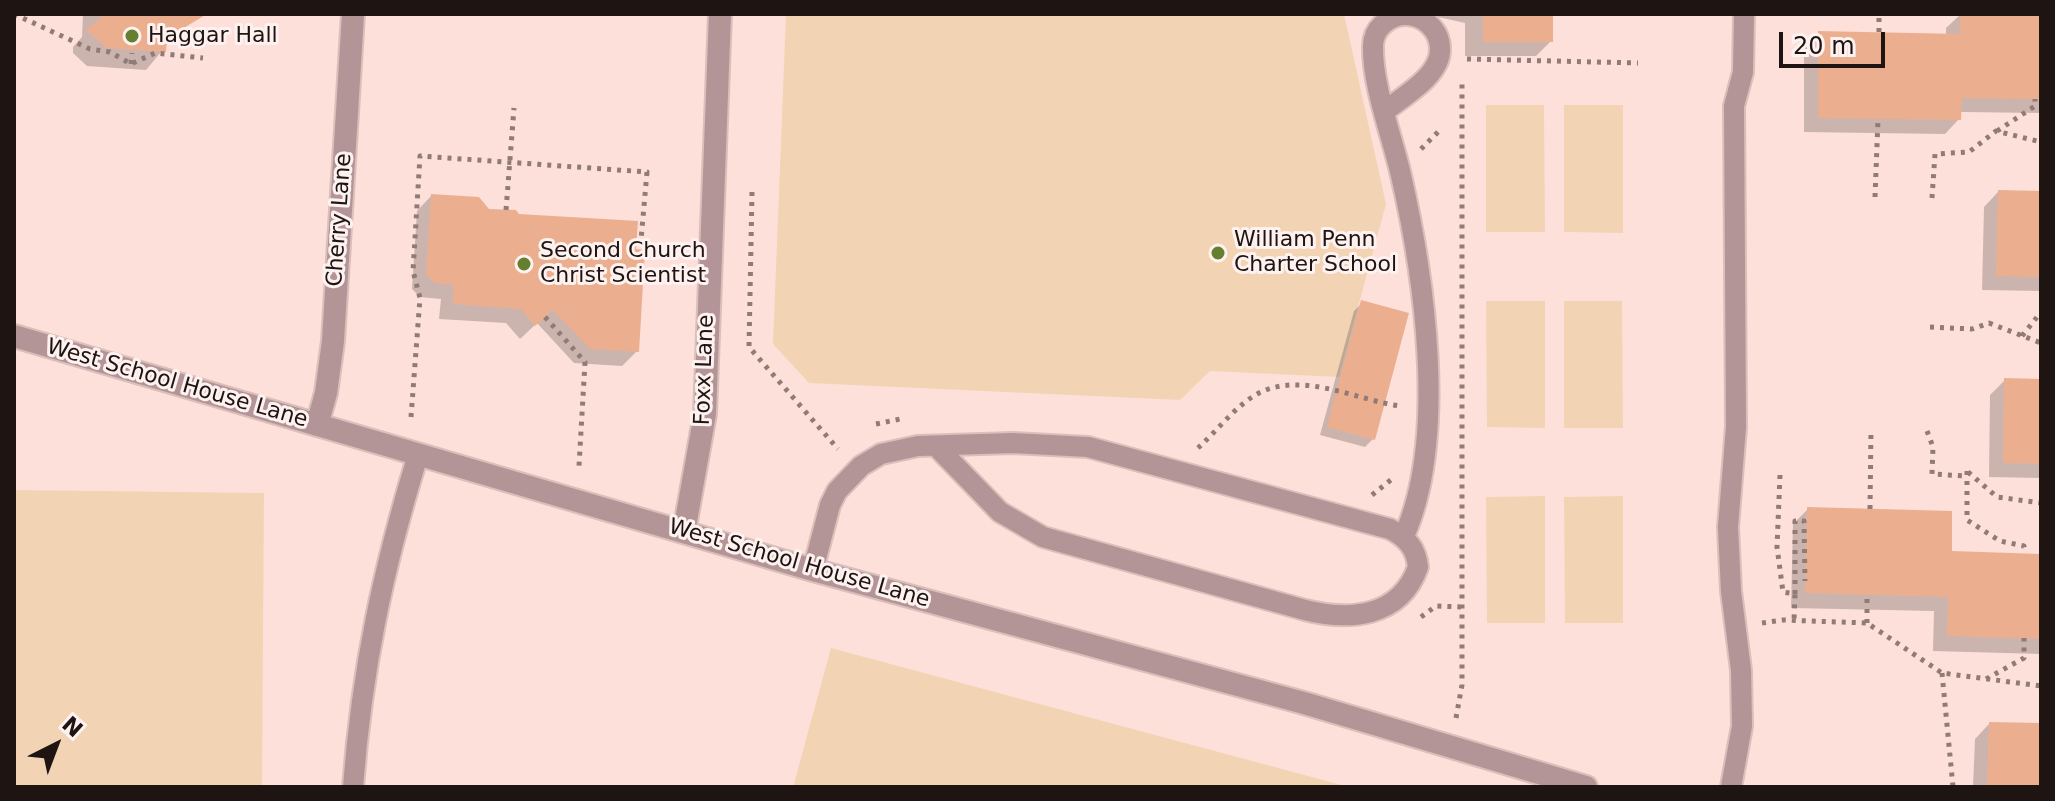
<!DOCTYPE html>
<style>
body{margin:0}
#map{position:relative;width:2055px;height:801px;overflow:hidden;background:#fee0da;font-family:"DejaVu Sans",sans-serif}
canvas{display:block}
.frame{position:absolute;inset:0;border:16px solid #1e1412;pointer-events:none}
.north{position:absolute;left:16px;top:705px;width:80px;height:80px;-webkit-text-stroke:6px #fef2f0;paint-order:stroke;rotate:42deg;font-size:22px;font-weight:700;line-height:32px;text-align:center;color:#1e1412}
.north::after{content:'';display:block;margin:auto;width:28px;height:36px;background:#1e1412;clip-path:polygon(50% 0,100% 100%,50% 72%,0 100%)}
.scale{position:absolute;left:1779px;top:32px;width:106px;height:36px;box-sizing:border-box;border:4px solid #1e1412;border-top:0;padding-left:10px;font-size:24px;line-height:28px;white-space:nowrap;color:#1e1412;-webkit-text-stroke:6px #fef2f0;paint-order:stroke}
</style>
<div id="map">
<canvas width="2055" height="801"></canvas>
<div class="frame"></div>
<div class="north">N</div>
<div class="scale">20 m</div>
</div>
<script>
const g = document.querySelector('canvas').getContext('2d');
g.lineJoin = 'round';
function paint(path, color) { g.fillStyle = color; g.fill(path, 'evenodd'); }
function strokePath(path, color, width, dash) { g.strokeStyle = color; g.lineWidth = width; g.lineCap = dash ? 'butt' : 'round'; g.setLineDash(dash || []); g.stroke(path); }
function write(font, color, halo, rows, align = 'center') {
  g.font = font + ' "DejaVu Sans",sans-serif'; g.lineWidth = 6; g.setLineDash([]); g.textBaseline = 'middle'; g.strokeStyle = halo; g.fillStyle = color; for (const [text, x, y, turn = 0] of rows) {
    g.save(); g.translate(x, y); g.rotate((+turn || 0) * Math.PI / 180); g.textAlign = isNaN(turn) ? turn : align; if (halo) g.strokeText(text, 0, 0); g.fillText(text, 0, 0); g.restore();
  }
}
paint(new Path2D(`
 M786 14H1344L1386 204 1339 377 1210 371 1180 400 809 383 773 344Z
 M1486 105H1544L1545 232H1486Z
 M1564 105H1623V233L1564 232Z
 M1486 301H1545V428L1487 427Z
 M1564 301H1622L1623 428H1564Z
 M14 490 264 493 262 787H14Z
 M1545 496V623H1487L1486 497Z
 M1623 496V623H1565L1564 497Z
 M831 648 1349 787H793Z`), '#f2d4b5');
paint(new Path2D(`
 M83 14H168L181 28 146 70 87 66 73 53V47L82 37Z
 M1425 14H1551V41L1536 56H1465V23Z
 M1961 14 2041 15V113L1960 112 1959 119 1945 134 1804 132V48L1819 33 1946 35V28Z
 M1998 192 2041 193V291L1982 290 1984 207Z
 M431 196 637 351 622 366 574 363 537 323 520 339 506 323 439 319 441 299 420 297 412 289 417 211Z
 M1362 303 1373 439 1365 447 1320 435 1354 311Z
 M2005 380 2041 381V478L1989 477 1990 395Z
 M1808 509 1950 552 2041 555V654L1933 651 1934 611 1791 608 1793 524Z
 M1989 724 2041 726V787H1973L1975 739Z`), '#0003');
paint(new Path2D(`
 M106 14H207L167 38 166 52 107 48 86 30Z
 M1483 14H1553V42H1483Z
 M1960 14H2041V99L1962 98 1961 120 1818 118V31L1960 34Z
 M1998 190 2041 191V277L1996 276Z
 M431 194 479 197 489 209 516 210 519 214 638 221 636 249 645 250 639 352 590 349 553 310 535 326 521 309 453 304 454 285 435 283 426 274Z
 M1361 300 1409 313 1375 440 1327 427Z
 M2004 378 2041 379V464L2003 463Z
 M1807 507 1952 511V551L2041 554V639L1947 636 1948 597 1805 593Z
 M1989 722 2041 723V787H1987Z`), '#ebaf8f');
const service = new Path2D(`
 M1386 110C1404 96 1441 75 1440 49 1440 30 1423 14 1404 15 1388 16 1373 29 1373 46 1372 83 1391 134 1400 171 1424 274 1448 437 1404 536
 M813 570 830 505 837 491 861 466 881 454 918 446 1013 443 1088 447 1390 529C1407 538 1416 548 1418 567 1400 618 1349 621 1305 610L1043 537 1000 512 938 448
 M353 787C362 668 383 569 418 455
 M1731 787 1742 726 1741 670 1731 591 1728 527 1736 427 1734 106 1743 72 1744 14`);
const minor = new Path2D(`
 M14 336 813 570 1304 703 1586 787
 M317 425 326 393 333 341 353 14
 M684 532 705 414 720 14`);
strokePath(service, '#dabfba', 24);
strokePath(minor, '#dabfba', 26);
strokePath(new Path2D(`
 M14 14 90 49 110 52 131 64 155 53 203 58
 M1879 32V14
 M1467 59 1638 63
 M131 64 132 53
 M1997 131 2035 106V99
 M1421 149 1440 130
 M752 192 749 347 838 449
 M1875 197 1878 119
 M1932 198 1935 154 1969 152 1996 131 2041 142
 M506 210 514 108
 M545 317 585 362 579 466
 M1930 327 1972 329 1989 323 2041 343
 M2022 336 2041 312
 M411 417 420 298 413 271 420 156 647 172 641 240
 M876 424 905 418
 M1927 431 1933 447 1932 474 1967 476
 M1198 448C1217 431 1236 405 1259 393 1303 371 1356 400 1400 406
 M1967 471V520L2000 541 2024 546 2025 553
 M1968 472 1997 497 2041 503
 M1780 475 1777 547 1783 592 1795 594 1794 621
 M1372 495 1392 479
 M1870 509 1871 430
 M1795 594V521H1804L1805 581
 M1421 617 1436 606 1461 607
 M1762 623 1783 620 1867 623 1942 673 2041 686
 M1867 623V595
 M1942 673 1953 787
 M1986 679 2024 658V638
 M1456 718 1462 685V79`), '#907b77', 5, [4, 6]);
strokePath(service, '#b49597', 20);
strokePath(minor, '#b49597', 22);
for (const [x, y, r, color] of [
 [132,36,8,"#667e30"],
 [1218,253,8,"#667e30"],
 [524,264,8,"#667e30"]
]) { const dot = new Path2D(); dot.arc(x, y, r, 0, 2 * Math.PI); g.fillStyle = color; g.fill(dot); strokePath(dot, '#fef2f0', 3); }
write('22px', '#1e1412', '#fef2f0', [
 ["Haggar Hall",148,36],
 ["William Penn",1234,240],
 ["Charter School",1234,265],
 ["Second Church",540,251],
 ["Christ Scientist",540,276]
], 'left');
write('22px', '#1e1412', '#fef2f0', [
 ["Cherry Lane",340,220,-86],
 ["Foxx Lane",705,370,-88],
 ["West School House Lane",177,384,16],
 ["West School House Lane",799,564,16]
]);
</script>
